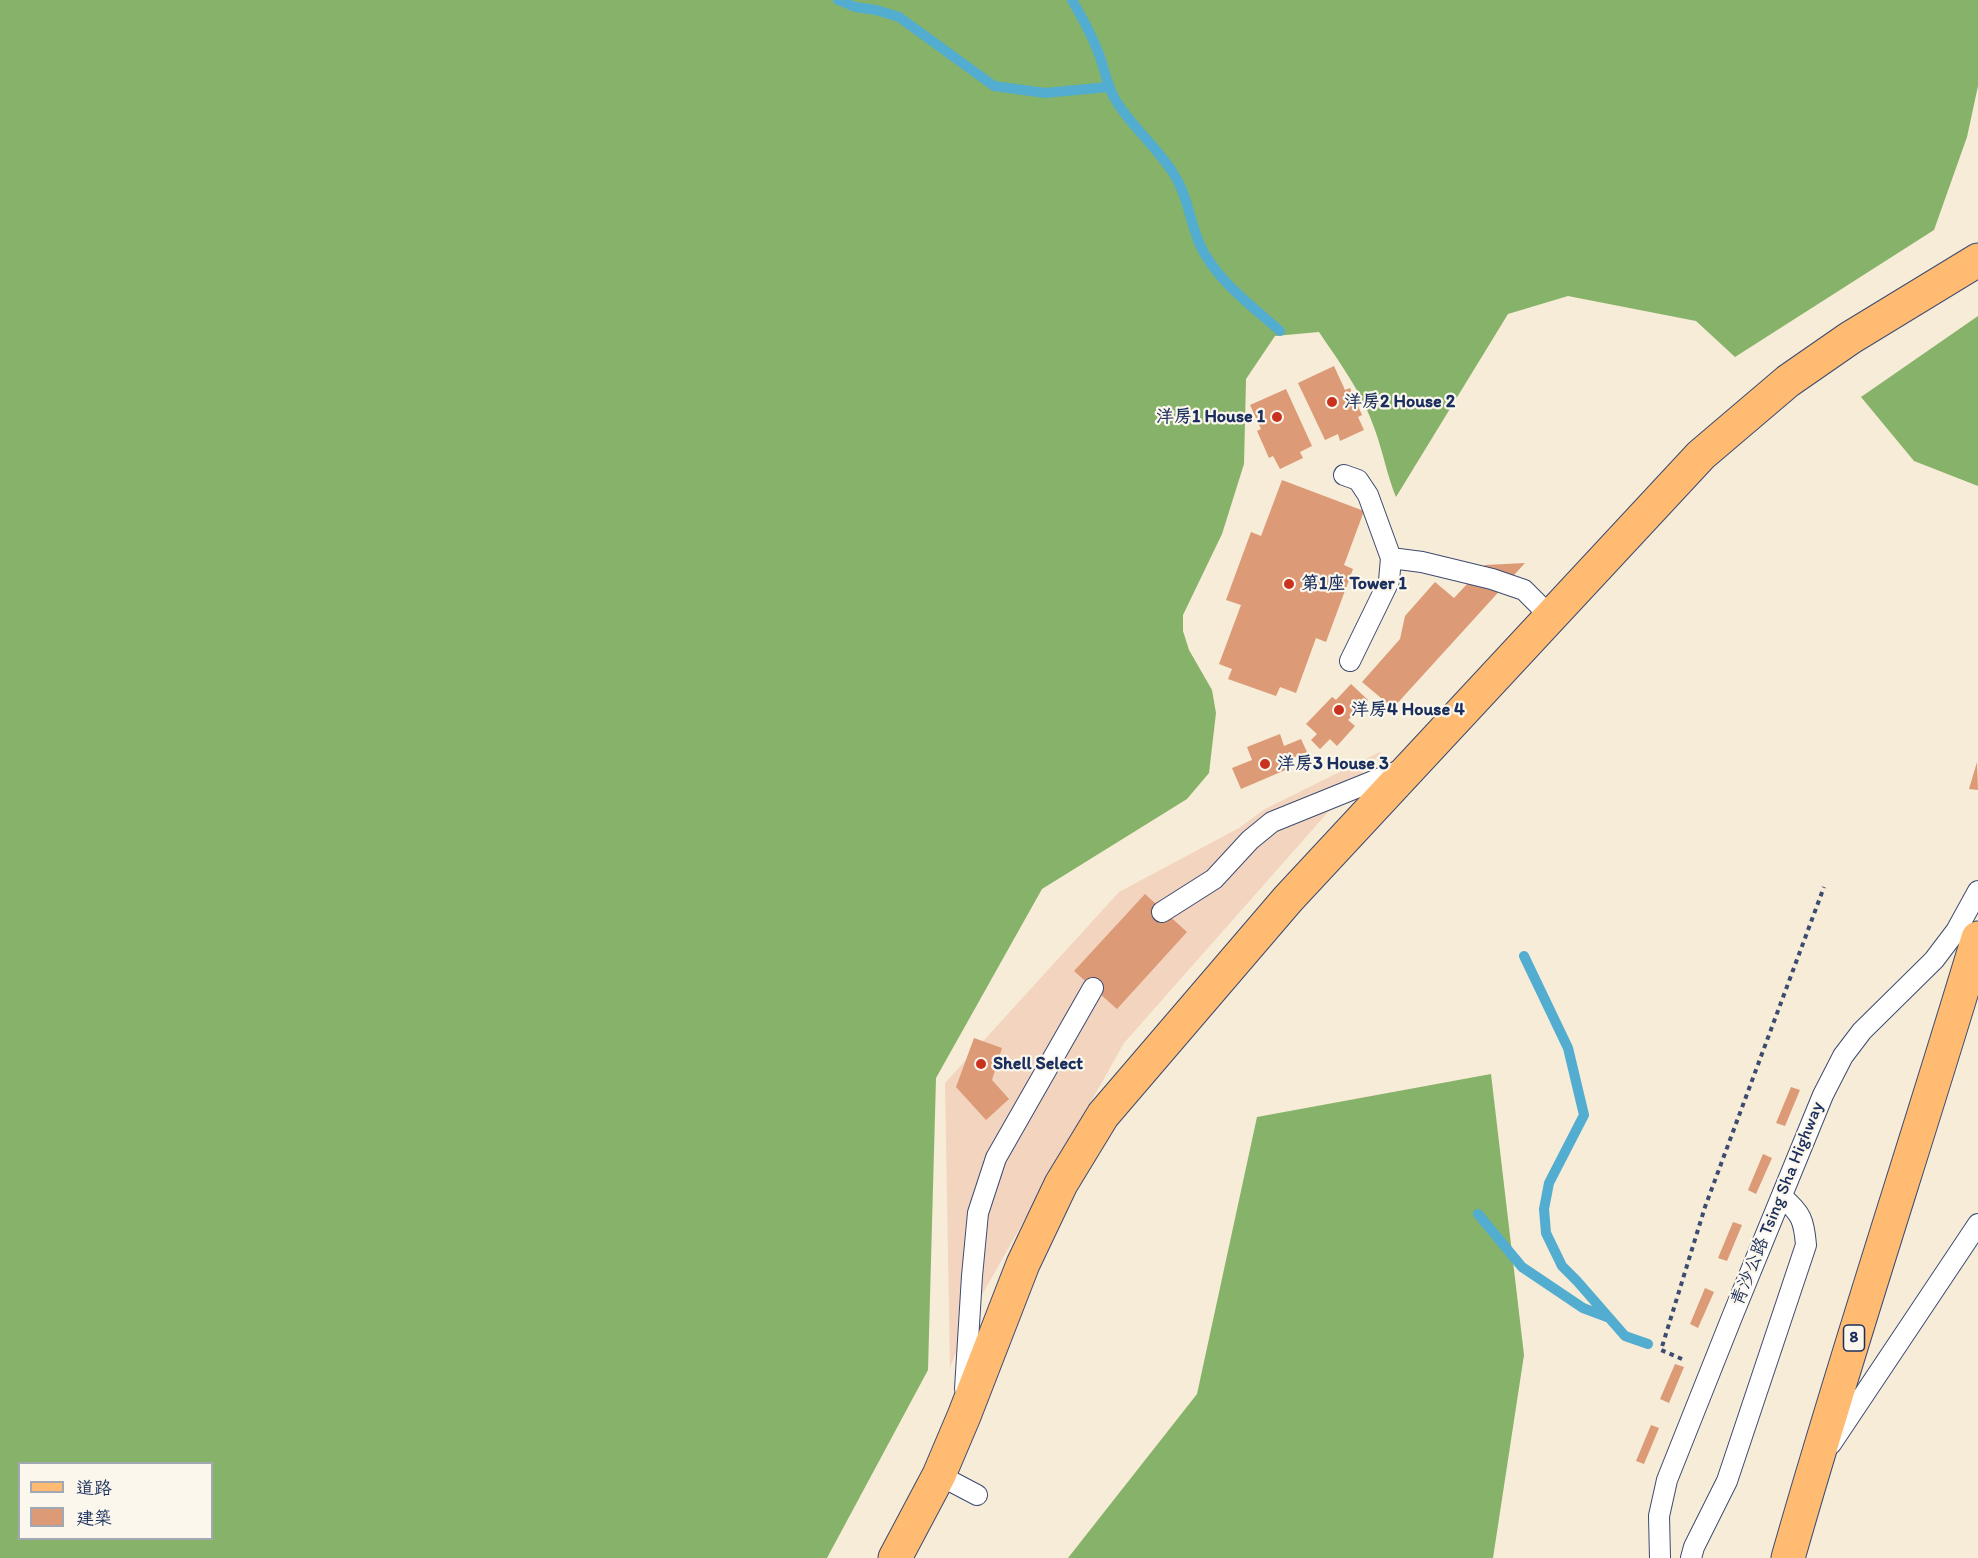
<!DOCTYPE html>
<meta charset="utf-8">
<style>
body{margin:0}
#map{position:relative;width:1978px;height:1558px;overflow:hidden;background:#f6ecd7;font-family:Itim,"LXGW WenKai TC",sans-serif}
canvas{display:block}
.legend{position:absolute;left:18px;top:1462px;width:195px;height:78px;box-sizing:border-box;background:#fbf7ec;border:2px solid #a1a7b3;margin:0;padding:8px 10px;list-style:none;font-size:18px;color:#1b2f5e}
.legend li{display:flex;align-items:center;gap:12px;height:30px}
.legend b{width:30px;border:2px solid #a1a7b3}
</style>
<div id="map">
<canvas width="1978" height="1558"></canvas>
<ul class="legend">
<li><b style="height:8px;background:#febb71"></b>道路</li>
<li><b style="height:16px;background:#dc9a77"></b>建築</li>
</ul>
</div>
<script>
const g = document.querySelector('canvas').getContext('2d');
g.lineJoin = 'round';
function paint(path, color) { g.fillStyle = color; g.fill(path, 'evenodd'); }
function strokePath(path, color, width, dash) { g.strokeStyle = color; g.lineWidth = width; g.lineCap = dash ? 'butt' : 'round'; g.setLineDash(dash || []); g.stroke(path); }
function write(font, color, halo, rows, align = 'center') {
  g.font = font + ' Itim,"LXGW WenKai TC",sans-serif'; g.lineWidth = 4.5; g.setLineDash([]); g.textBaseline = 'middle'; g.strokeStyle = halo; g.fillStyle = color; for (const [text, x, y, turn = 0] of rows) {
    g.save(); g.translate(x, y); g.rotate((+turn || 0) * Math.PI / 180); g.textAlign = isNaN(turn) ? turn : align; if (halo) g.strokeText(text, 0, 0); g.fillText(text, 0, 0); g.restore();
  }
}
paint(new Path2D(`
 M1382 751 1124 1043 969 1318 950 1368 945 1083 1119 892 1239 828 1265 809Z`), '#f3d4bf');
paint(new Path2D(`
 M0 0H1978V86L1967 137 1934 230 1735 357 1696 321 1568 296 1508 314 1396 497C1387 475 1383 452 1375 430 1363 394 1340 363 1319 332L1275 336 1246 379 1244 464 1222 534 1183 615V631L1189 650 1212 690 1216 713 1209 773 1187 799 1042 889 936 1078 928 1370 827 1558H0ZM20 1464H212V1538H20Z
 M1978 316V486L1914 461 1861 397Z
 M1491 1074 1524 1355 1493 1558H1068L1197 1394 1257 1117Z`), '#87b269');
strokePath(new Path2D(`
 M838 0 855 7 876 10 899 17 994 86 1045 93 1108 87
 M1072 0C1083 19 1093 37 1100 57 1106 74 1108 90 1118 104 1135 130 1159 149 1175 176 1188 197 1190 222 1200 245 1217 281 1251 305 1280 331
 M1524 956 1568 1048 1584 1115 1549 1183 1544 1209 1546 1233 1562 1266 1577 1281 1625 1336 1648 1344
 M1478 1214 1522 1267 1583 1308 1607 1317`), '#53add1', 10);
paint(new Path2D(`
 M1334 366 1345 390 1350 388 1362 415 1358 417 1364 430 1340 441 1338 434 1325 440 1298 383Z
 M1286 389 1312 446 1300 452 1303 458 1280 469 1273 456 1269 458 1257 431 1261 429 1250 405Z
 M1282 480 1364 511 1344 565 1353 569 1326 642 1316 638 1296 693 1280 687 1276 696 1228 679 1232 669 1219 664 1241 605 1226 600 1251 532 1261 536Z
 M1525 563 1393 708 1362 682 1400 639 1405 616 1435 582 1454 598 1485 565Z
 M1351 684 1368 700 1348 720 1355 726 1337 746 1330 739 1320 749 1311 740 1317 734 1306 724 1332 697 1336 700Z
 M1280 734 1284 746 1301 739 1307 752 1287 760 1290 768 1241 789 1232 768 1252 760 1247 747Z
 M1977 762 1978 790 1969 789Z
 M1145 894 1187 932 1117 1009 1074 971Z
 M974 1038 1002 1048 992 1080 1009 1099 986 1120 956 1087Z
 M1791 1087 1800 1090 1785 1126 1776 1123Z
 M1763 1154 1772 1158 1756 1194 1748 1190Z
 M1733 1222 1742 1225 1727 1261 1718 1258Z
 M1705 1288 1714 1292 1698 1328 1690 1324Z
 M1675 1364 1684 1367 1669 1403 1660 1399Z
 M1651 1425 1659 1428 1644 1464 1636 1461Z`), '#dc9a77');
const service = new Path2D(`
 M1344 475 1358 480 1368 495 1391 558
 M1350 661 1389 581 1391 558 1422 562 1492 579 1524 590 1551 617
 M1162 912 1214 879 1250 840 1272 822 1398 771
 M965 1389 972 1276 978 1213 996 1158 1093 988
 M1831 1444 1978 1224
 M939 1475 977 1495
 M1660 1558 1659 1516 1667 1480 1732 1317 1823 1095 1843 1056 1862 1031 1934 960 1956 931 1978 891
 M1691 1558 1694 1547 1727 1481 1806 1245C1804 1220 1801 1213 1782 1197`);
const primary = new Path2D(`
 M895 1558 939 1475 964 1416 1023 1264 1061 1184 1103 1115 1288 899 1701 455 1788 381 1850 338 1978 260`);
const motorway = new Path2D(`
 M1788 1558C1847 1350 1916 1145 1978 938`);
strokePath(service, '#3c4b70', 22);
strokePath(primary, '#3c4b70', 35);
strokePath(motorway, '#3c4b70', 35);
strokePath(new Path2D(`
 M1682 1359 1661 1350 1705 1207 1824 887`), '#3c4b70', 4, [4.5, 4.5]);
strokePath(service, '#fff', 20);
strokePath(primary, '#febb71', 33);
strokePath(motorway, '#febb71', 33);
for (const [x, y, r, color] of [
 [1332,402,6,"#c8321e"],
 [1277,417,6,"#c8321e"],
 [1289,584,6,"#c8321e"],
 [1339,710,6,"#c8321e"],
 [1265,764,6,"#c8321e"],
 [981,1064,6,"#c8321e"]
]) { const dot = new Path2D(); dot.arc(x, y, r, 0, 2 * Math.PI); g.fillStyle = color; g.fill(dot); strokePath(dot, '#fbf7ec', 2); }
for (const [x, y, w] of [
 [1854,1338,21]
]) { const box = new Path2D(); box.roundRect(x - w / 2, y - 13, w, 26, 4.5); g.fillStyle = '#fbf7ec'; g.fill(box); strokePath(box, '#1b2f5e', 1.5); }
write('bold 16px', '#1b2f5e', null, [
 ["8",1854,1338]
]);
write('bold 18px', '#1b2f5e', '#fbf7ec', [
 ["洋房2 House 2",1344,402],
 ["洋房1 House 1",1265,417,"right"],
 ["第1座 Tower 1",1301,584],
 ["洋房4 House 4",1351,710],
 ["洋房3 House 3",1277,764],
 ["Shell Select",993,1064]
], 'left');
write('18px', '#1b2f5e', '#fbf7ec', [
 ["青沙公路 Tsing Sha Highway",1778,1204,-68]
]);
</script>
